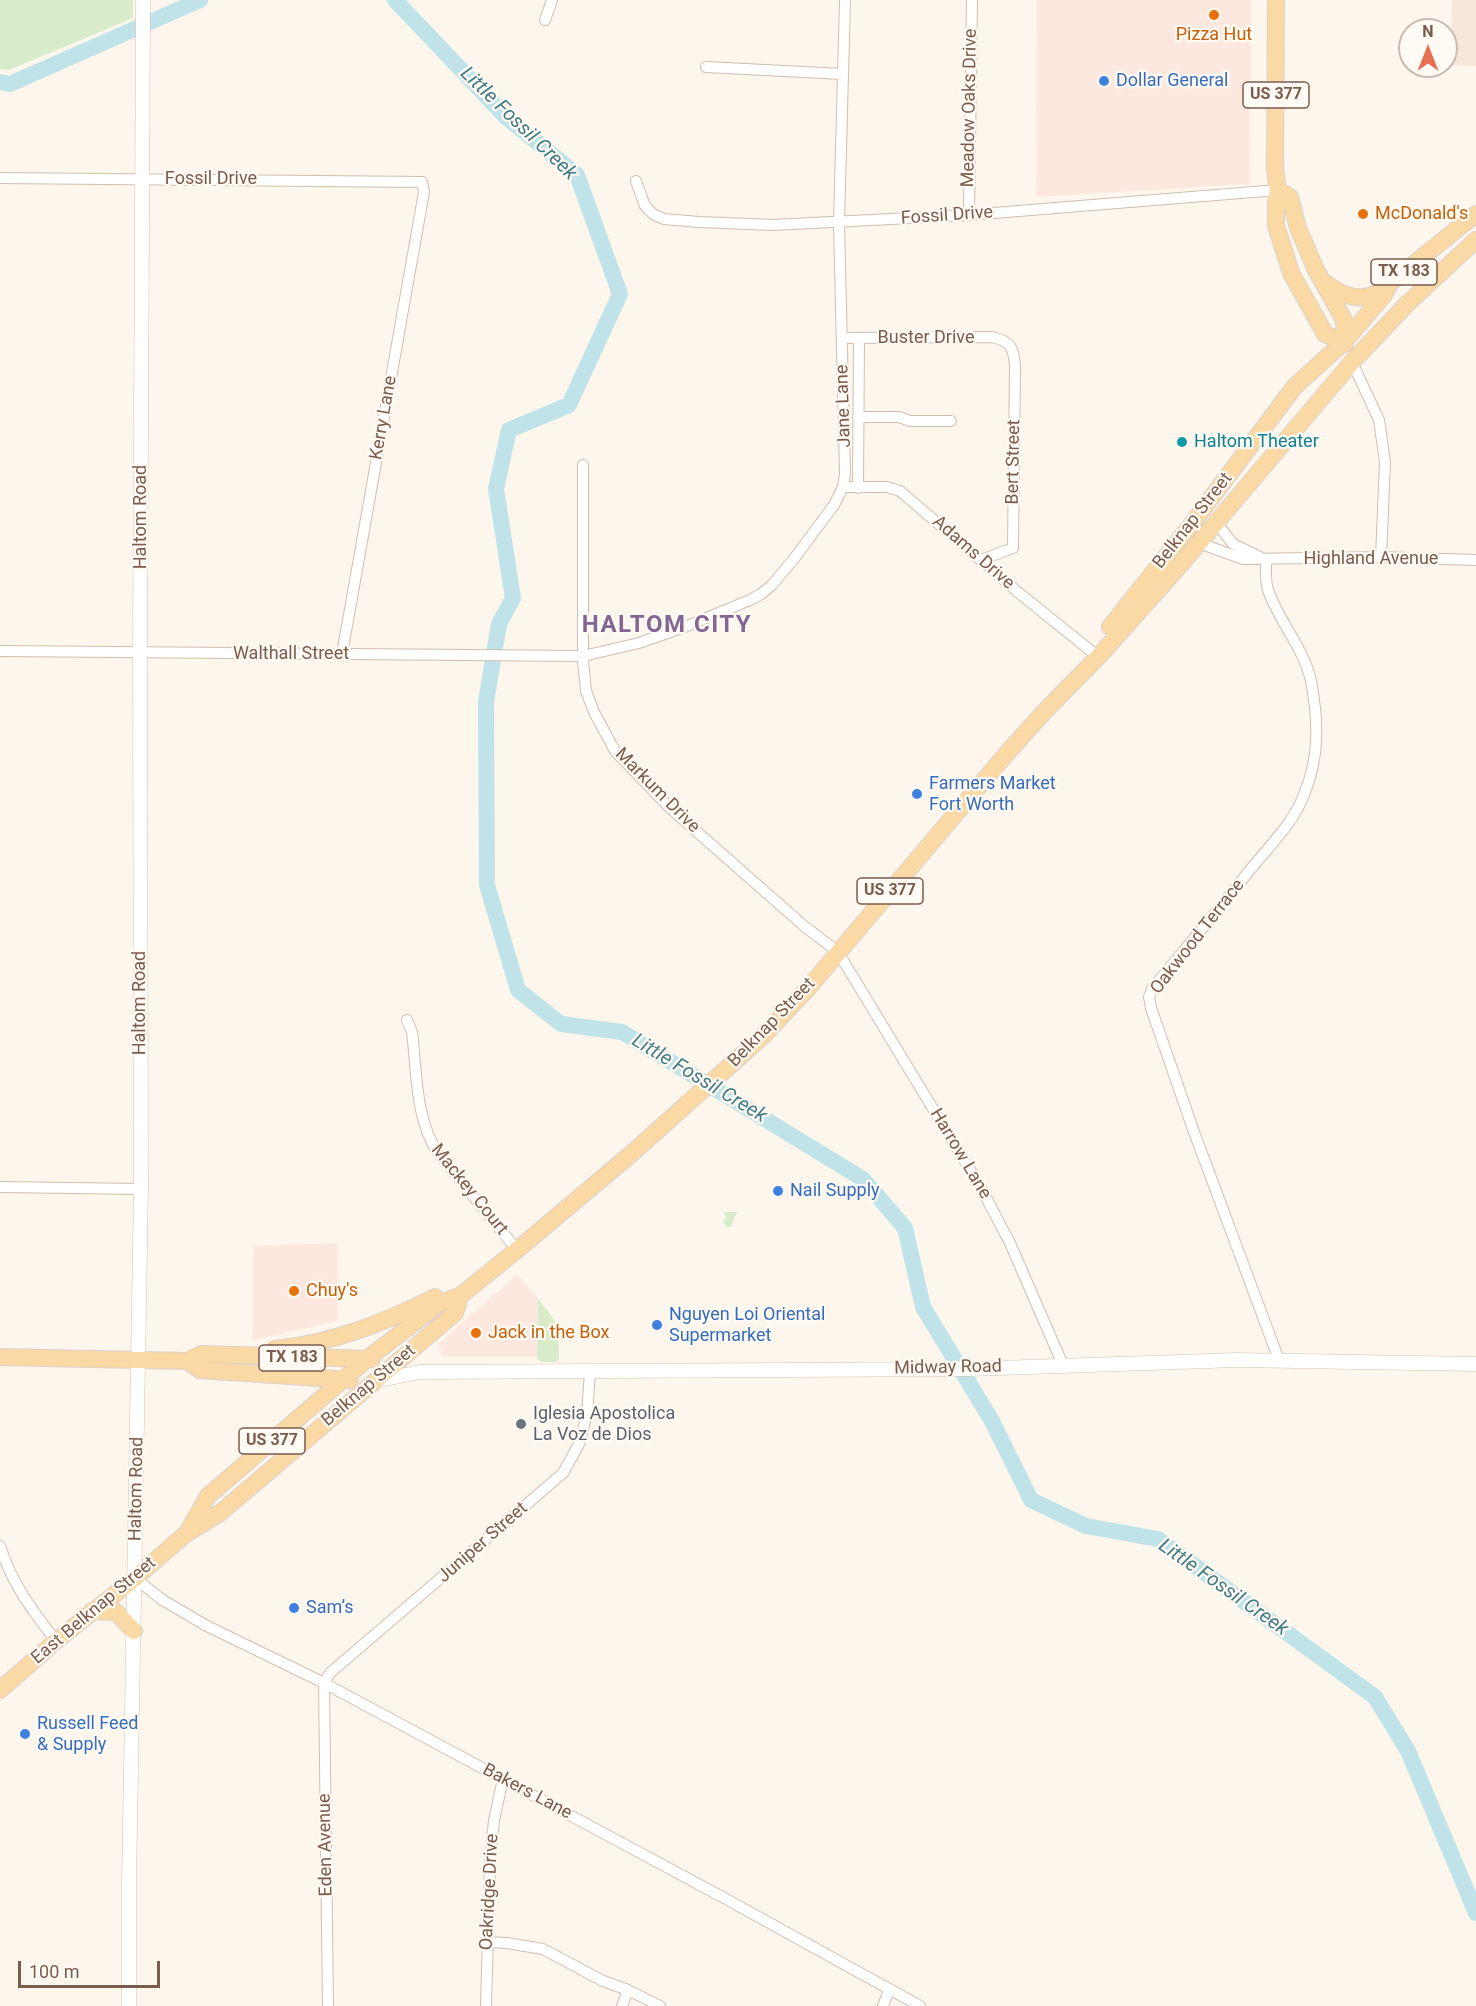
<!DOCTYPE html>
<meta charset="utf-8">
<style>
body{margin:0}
#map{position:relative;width:1476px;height:2006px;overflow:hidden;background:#fdf6ec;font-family:Roboto,sans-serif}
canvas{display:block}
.north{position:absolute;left:1398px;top:18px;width:60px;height:60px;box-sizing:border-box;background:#fffaf3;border:2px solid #cabbb1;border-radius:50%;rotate:0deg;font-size:16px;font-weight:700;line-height:24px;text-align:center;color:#7a5c4d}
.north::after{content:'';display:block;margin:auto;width:21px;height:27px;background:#e76f51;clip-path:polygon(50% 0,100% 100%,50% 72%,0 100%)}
.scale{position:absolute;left:18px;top:1961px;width:142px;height:27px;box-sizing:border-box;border:3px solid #7a5c4d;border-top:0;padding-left:8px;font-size:18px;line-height:21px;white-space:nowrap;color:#7a5c4d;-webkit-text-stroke:4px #fffaf3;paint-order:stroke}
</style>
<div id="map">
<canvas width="1476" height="2006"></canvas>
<div class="north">N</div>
<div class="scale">100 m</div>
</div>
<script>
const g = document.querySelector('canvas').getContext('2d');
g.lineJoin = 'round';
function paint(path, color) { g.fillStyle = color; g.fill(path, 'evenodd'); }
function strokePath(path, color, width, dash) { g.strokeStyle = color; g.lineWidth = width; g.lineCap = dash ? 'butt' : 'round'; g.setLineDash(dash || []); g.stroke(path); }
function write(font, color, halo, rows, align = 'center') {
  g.font = font + ' Roboto,sans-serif'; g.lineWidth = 4.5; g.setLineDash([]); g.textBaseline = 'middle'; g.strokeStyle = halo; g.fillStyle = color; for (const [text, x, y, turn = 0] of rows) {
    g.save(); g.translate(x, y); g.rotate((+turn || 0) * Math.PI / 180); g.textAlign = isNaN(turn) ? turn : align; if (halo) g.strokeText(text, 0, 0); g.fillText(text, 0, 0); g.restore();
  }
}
paint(new Path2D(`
 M1452 0H1476V66L1451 65Z`), '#f5e8da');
paint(new Path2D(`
 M1037 0H1251L1249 184 1036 197Z
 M337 1243 338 1321 253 1340 254 1246Z
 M517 1275 538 1298 537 1357H442L439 1343Z`), '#fde8e0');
paint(new Path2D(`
 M0 0H133V18L9 70 0 69Z
 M724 1212H737L731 1227H726L723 1220 726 1219Z
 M538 1298 558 1325 559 1359 556 1362H541L537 1359Z`), '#d8ecc9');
strokePath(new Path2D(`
 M395 0 505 116 577 175 620 294 569 405 509 430 496 489 513 598 499 624 486 702 487 885 518 990 561 1024 622 1032 863 1179 905 1228 923 1307 992 1421 1031 1500 1086 1526 1158 1539 1375 1697 1408 1751 1476 1913
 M0 82 10 84 200 0`), '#bfe3e8', 16);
const minor = new Path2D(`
 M545 20 552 0
 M706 67 843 74
 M0 178 422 182 424 192 342 654
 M636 181 645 206 653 214 664 219 699 222 773 225 969 215 1278 190
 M969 215 972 0
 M842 338 992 337C1011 341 1014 348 1015 367L1013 548 981 560
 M1352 362 1379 420 1385 462 1381 557
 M858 417H899L910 421H951
 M583 465V661L586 691 594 712 615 751 670 808 804 926 838 952 981 1188 1010 1243 1063 1365
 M843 487H887L900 491 1019 593 1091 651
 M858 488 859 338
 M1216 522 1233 544 1260 557
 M1199 543 1243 559 1381 557 1476 560
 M1266 559C1266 569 1265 581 1268 590 1279 622 1304 648 1311 681 1318 719 1320 755 1305 792 1294 823 1270 845 1250 870 1218 910 1185 949 1152 989L1149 997 1151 1008 1194 1132 1279 1360
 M0 651 583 656 639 643 687 626 750 600 761 594 772 585 793 560 834 505 843 487 845 474 839 223 845 0
 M407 1020 412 1032C417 1072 415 1119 438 1153L517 1250
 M0 1187 141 1189
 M0 1546C12 1584 32 1610 56 1641
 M135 1578 161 1599 205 1625 324 1683 726 1899 920 2006
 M487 1942 507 1943 543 1949 603 1981 628 1990 660 2006
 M328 2006 324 1683 330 1673 563 1473 579 1444 587 1415 590 1372
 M486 2006 490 1861 494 1820 503 1779
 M622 2006 628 1990
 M883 2006 889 1990`);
const secondary = new Path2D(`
 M375 1381 420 1372 969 1369 1237 1360 1476 1364
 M129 2006V1885L141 1189 140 653 143 0`);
const primary = new Path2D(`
 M1276 0 1275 170 1278 190 1276 203V225L1291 273 1325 334 1344 342
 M1278 190 1290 197 1298 228 1316 270 1344 320 1345 344
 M1324 282C1338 293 1356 303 1375 294 1379 292 1383 288 1387 285
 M1110 627 1194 521 1295 386 1344 342 1384 295 1390 283 1476 214
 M275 1349C333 1343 384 1323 435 1297
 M0 1357 187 1361 201 1354 372 1359
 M187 1361 200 1370 350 1380
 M187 1533 208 1496 367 1359 440 1303 460 1296 517 1250 631 1154 763 1036 810 986 1008 752 1045 711 1101 654 1182 563 1352 362 1407 304 1476 240
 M92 1611 116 1612 134 1631
 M0 1690 56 1641 135 1578 187 1533 220 1513 455 1313 460 1296`);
strokePath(minor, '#d1beb0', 12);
strokePath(secondary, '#d6c0b0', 15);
strokePath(primary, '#dad1cd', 18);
strokePath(minor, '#fff', 10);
strokePath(secondary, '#fff', 14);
strokePath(primary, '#fbd9a5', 16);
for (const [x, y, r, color] of [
 [1214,15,6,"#e8710a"],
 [1104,81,6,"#3f7fe0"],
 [1363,214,6,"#e8710a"],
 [1182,442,6,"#0f9aa8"],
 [917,794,6,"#3f7fe0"],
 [778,1191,6,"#3f7fe0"],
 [294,1291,6,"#e8710a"],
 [657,1325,6,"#3f7fe0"],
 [476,1333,6,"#e8710a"],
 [521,1424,6,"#6b7280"],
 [294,1608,6,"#3f7fe0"],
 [25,1734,6,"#3f7fe0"]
]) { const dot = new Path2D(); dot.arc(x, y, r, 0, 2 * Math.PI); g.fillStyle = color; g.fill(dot); strokePath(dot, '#fffaf3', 2); }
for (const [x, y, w] of [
 [1276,95,66],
 [1404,272,66],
 [890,891,66],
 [292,1358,66],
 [272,1441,66]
]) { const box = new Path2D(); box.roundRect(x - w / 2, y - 13, w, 26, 4.5); g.fillStyle = '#fffaf3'; g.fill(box); strokePath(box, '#7a5c4d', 1.5); }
write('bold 16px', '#7a5c4d', null, [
 ["US 377",1276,95],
 ["TX 183",1404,272],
 ["US 377",890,891],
 ["TX 183",292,1358],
 ["US 377",272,1441]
]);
write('18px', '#c56008', '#fffaf3', [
 ["Pizza Hut",1214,35,"center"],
 ["McDonald's",1375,214],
 ["Chuy's",306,1291],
 ["Jack in the Box",488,1333]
], 'left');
write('18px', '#366cbe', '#fffaf3', [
 ["Dollar General",1116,81],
 ["Farmers Market",929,784],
 ["Fort Worth",929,805],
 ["Nail Supply",790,1191],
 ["Nguyen Loi Oriental",669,1315],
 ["Supermarket",669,1336],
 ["Sam’s",306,1608],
 ["Russell Feed",37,1724],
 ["& Supply",37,1745]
], 'left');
write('18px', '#7a5c4d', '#fffaf3', [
 ["Meadow Oaks Drive",970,108,-89],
 ["Fossil Drive",211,179],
 ["Fossil Drive",947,216,-4],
 ["Buster Drive",926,338],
 ["Jane Lane",844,406,-92],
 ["Kerry Lane",384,418,-80],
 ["Bert Street",1014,462,-89],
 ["Haltom Road",141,517,-90],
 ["Belknap Street",1193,521,-52],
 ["Adams Drive",973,553,41],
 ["Highland Avenue",1371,559],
 ["Walthall Street",291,654],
 ["Markum Drive",657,791,45],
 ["Oakwood Terrace",1198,937,-52],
 ["Haltom Road",140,1003,-90],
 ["Belknap Street",772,1023,-46],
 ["Harrow Lane",960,1154,59],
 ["Mackey Court",469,1190,51],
 ["Midway Road",948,1368,-1],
 ["Belknap Street",369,1386,-40],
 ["Haltom Road",137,1489,-89],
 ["Juniper Street",483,1543,-41],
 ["East Belknap Street",94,1611,-40],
 ["Bakers Lane",527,1792,28],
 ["Eden Avenue",326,1845,-91],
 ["Oakridge Drive",490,1892,-87]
]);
write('18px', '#0d838f', '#fffaf3', [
 ["Haltom Theater",1194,442]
], 'left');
write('18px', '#5b616d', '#fffaf3', [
 ["Iglesia Apostolica",533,1414],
 ["La Voz de Dios",533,1435]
], 'left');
write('italic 20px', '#437c86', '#fffaf3', [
 ["Little Fossil Creek",518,124,44],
 ["Little Fossil Creek",699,1079,31],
 ["Little Fossil Creek",1223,1588,35]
]);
g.letterSpacing = '1.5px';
write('bold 24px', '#846695', '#fffaf3', [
 ["HALTOM CITY",667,626]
]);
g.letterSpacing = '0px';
</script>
